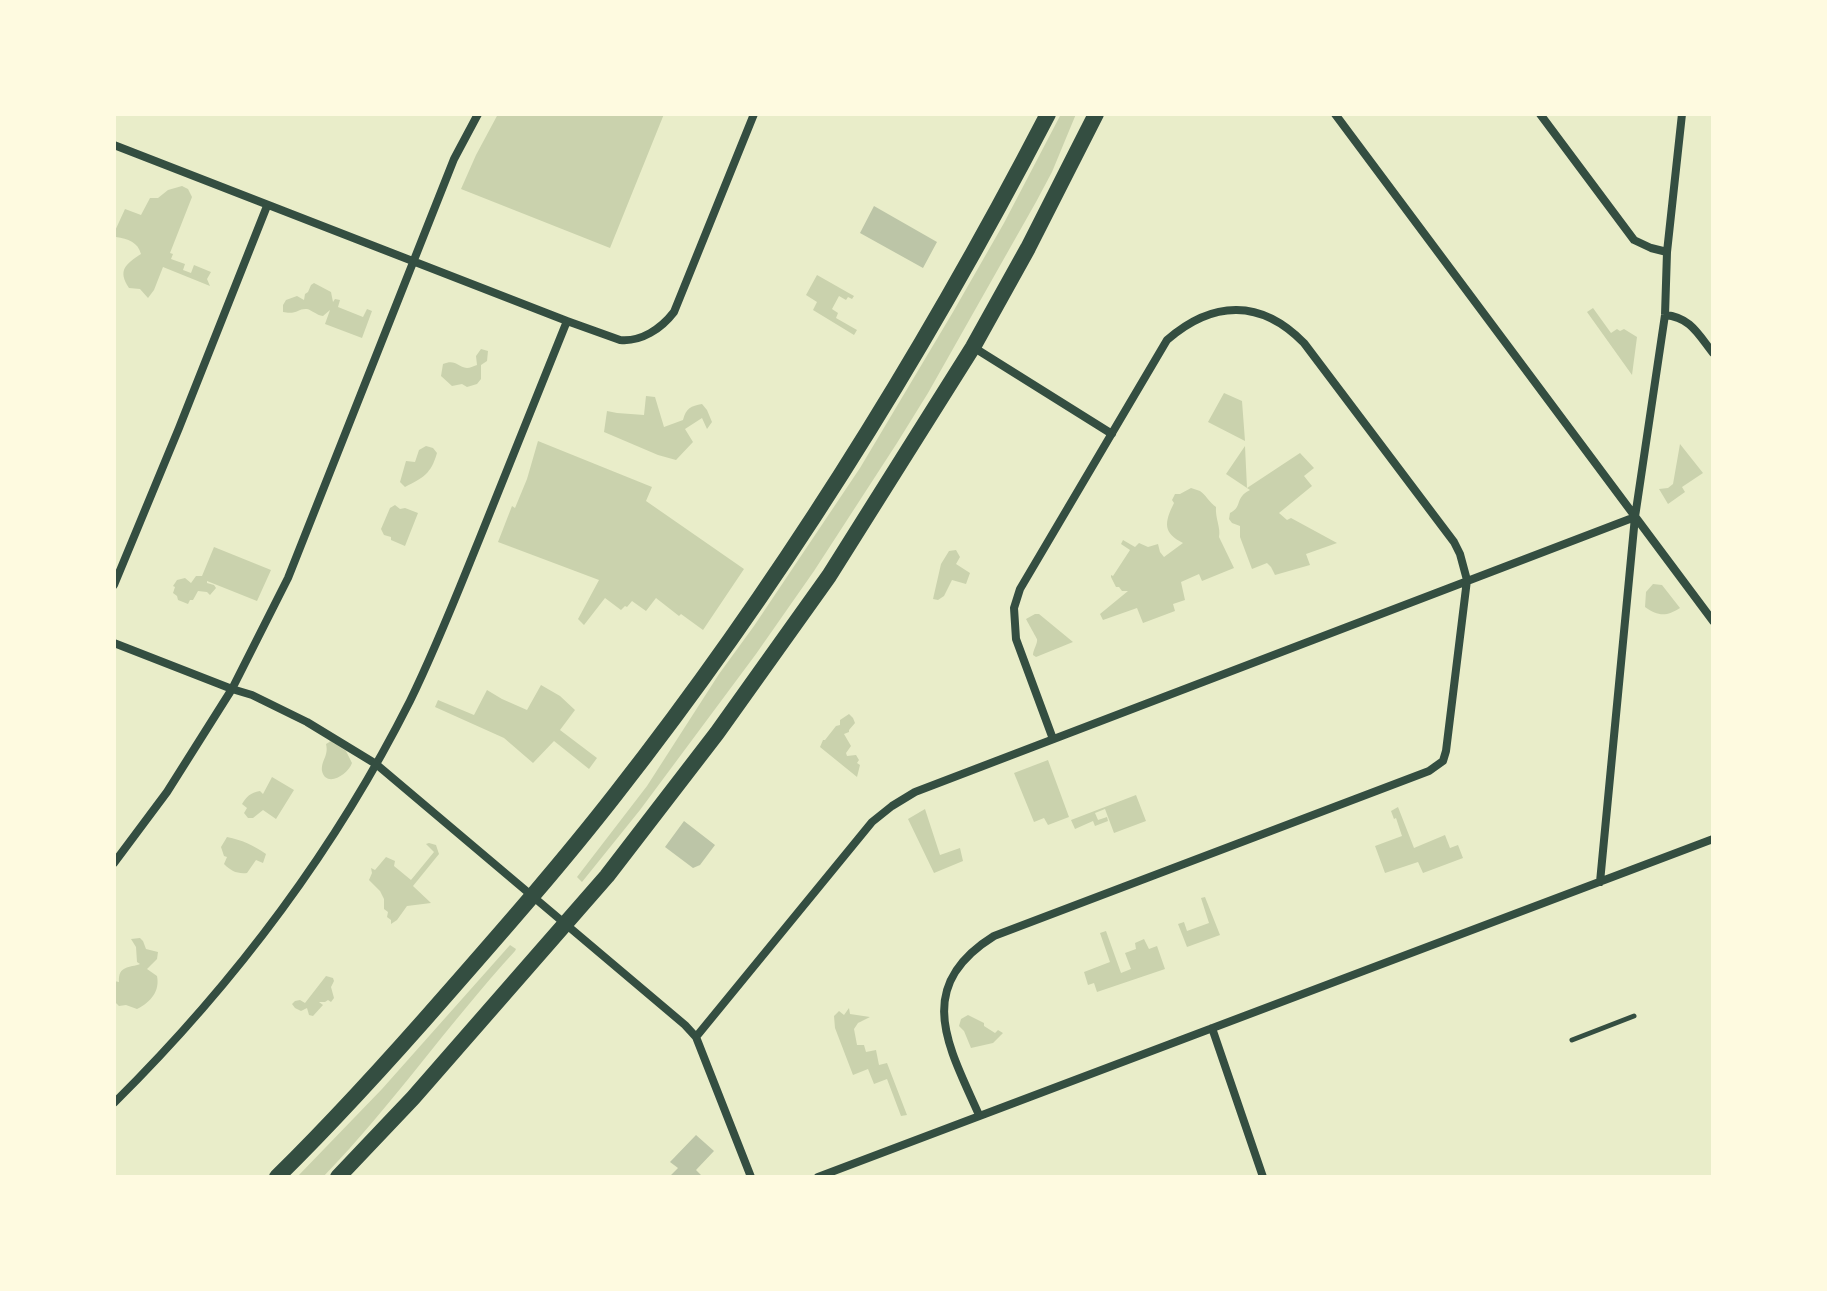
<!DOCTYPE html>
<style>
body{margin:0}
#map{position:relative;width:1827px;height:1291px;overflow:hidden;background:#e9edc9;font-family:"Golos Text",sans-serif}
canvas{display:block}
.frame{position:absolute;inset:0;border:116px solid #fefae0;pointer-events:none}
</style>
<div id="map">
<canvas width="1827" height="1291"></canvas>
<div class="frame"></div>
</div>
<script>
const g = document.querySelector('canvas').getContext('2d');
g.lineJoin = 'round';
function paint(path, color) { g.fillStyle = color; g.fill(path, 'evenodd'); }
function strokePath(path, color, width, dash) { g.strokeStyle = color; g.lineWidth = width; g.lineCap = dash ? 'butt' : 'round'; g.setLineDash(dash || []); g.stroke(path); }
paint(new Path2D(`
 M498 114H664L610 248 461 189 476 155Z
 M1061 114H1076L1052 172 1036 202 928 393 897 443 814 571 756 654 640 810 582 882 577 877 647 786 719 674 754 626 860 468 953 312 1004 223Z
 M182 186 188 189 192 197 170 253 173 254 171 259 185 264 183 270 191 273 194 265 211 272 207 279 210 286 163 267 154 290 148 298 140 289 129 288C117 270 126 264 141 254 138 242 128 239 116 237L114 233 125 209 141 215 150 198H158L168 190Z
 M817 275 854 296 852 299 848 297 846 300 839 296 832 309 838 313 836 318 857 330 854 335 813 310 817 302 806 295Z
 M314 283 331 292 333 302 335 299 340 300 338 307 363 317 367 309 372 311 362 338 325 324 330 310 323 316C316 315 312 310 307 309 298 308 297 315 283 312V305L286 300 297 296 304 300 305 294 308 292 311 285Z
 M1593 308 1611 333 1617 329 1620 331 1624 329 1637 337 1632 375 1587 312Z
 M481 349 488 351 487 361 481 365V379L477 384 467 387 462 384 452 386 441 376 443 364C456 359 457 367 467 368 470 368 473 366 477 365L476 356Z
 M1224 393 1242 401 1245 441 1208 422Z
 M646 396 655 397 664 427 683 420C686 408 691 406 702 404L707 410 712 422 707 429 702 418 685 429 693 442 676 460 658 455 604 432 607 411 617 413 644 415Z
 M538 441 652 487 646 501 744 569 703 630 681 614 679 616 656 598 646 611 632 601 627 607 625 606 621 610 605 598 584 625 578 619 599 580 498 542 512 506 515 508 527 479Z
 M1680 444 1703 473 1682 487 1685 492 1668 504 1659 489 1668 488 1673 484Z
 M426 446 433 448 437 453C431 474 423 478 405 487L400 482 406 461 415 462 419 450Z
 M1245 446 1247 488 1300 453 1314 468 1304 476 1312 486 1279 513 1287 520 1291 518 1337 543 1306 554 1310 565 1275 575 1271 567 1267 563 1252 569 1240 537V526L1232 523 1229 519 1230 513C1243 507 1234 498 1250 490L1226 474Z
 M1191 488C1194 489 1197 490 1200 491 1205 494 1210 503 1216 507 1215 518 1221 528 1219 537L1234 568 1202 581 1199 574 1181 582 1185 600 1173 604 1175 611 1143 623 1137 608 1103 620 1100 614 1128 591H1122L1119 587H1116L1111 577V575L1113 576 1130 550 1121 544 1123 540 1135 547 1139 543 1148 547 1158 544 1160 552 1164 557 1183 543C1163 533 1164 523 1174 503L1172 500 1175 494H1180Z
 M395 505 400 509 405 508 418 513 405 546 391 540V537L384 535 381 529 390 508Z
 M214 547 271 570 257 601 207 581V583L214 585 216 588 210 595 207 592 198 591 193 600H190L188 604 178 600 177 596 173 593 175 587 173 586 177 580 185 578 191 583 196 576H202Z
 M956 550 960 557 956 564 970 573 966 584 952 580 944 596 938 600 933 599 941 564 949 551Z
 M1653 584 1662 585 1680 608C1666 617 1658 616 1645 607L1646 592Z
 M1035 614H1039L1073 642 1036 657 1033 655C1033 650 1038 643 1037 639 1036 637 1027 621 1026 619Z
 M541 685 560 696 575 710 560 730 597 758 589 769 554 741 533 763 504 738 435 707 438 700 474 715 487 690 502 699 527 710Z
 M849 714 853 718 855 723 849 730V732L844 734 851 746 846 753 847 756 856 755 859 760 857 763 860 765 857 777 820 747 823 740H825L836 726 840 725V720Z
 M331 741 346 751 352 763C348 775 326 788 322 771 321 760 329 756 326 744Z
 M1048 760 1069 817 1048 825 1044 818 1034 822 1014 773Z
 M272 777 294 790 276 819 263 810 253 818H248L244 813 247 808 242 804C247 796 250 793 260 791L263 794Z
 M1136 795 1146 821 1114 833 1105 809 1095 813 1098 820 1107 817 1108 821 1095 826 1093 821 1075 829 1071 820Z
 M1398 807 1414 848 1445 835 1450 848 1458 845 1463 858 1423 873 1418 862 1385 873 1375 846 1402 836 1396 818 1394 819 1391 811Z
 M925 809 940 855 960 848 963 861 934 873 908 819Z
 M227 837C242 840 253 845 266 854L263 863 256 860 247 873C237 874 231 871 224 864L227 857 224 856 221 847Z
 M429 843 436 845 439 854 413 886 431 903 407 906 397 920 391 924V920L387 917 388 912 384 909V899L380 891 369 880 372 873 371 868 375 870 386 857 395 861 394 866 411 880 434 852 426 844Z
 M1205 897 1220 935 1187 947 1178 924 1184 922 1187 931 1209 923 1201 898Z
 M1106 931 1121 973 1131 969 1125 953 1136 949 1135 943 1144 939 1149 949 1157 946 1165 969 1097 992 1094 983 1088 985 1084 972 1110 962 1100 933Z
 M140 938 143 941 146 949 158 952 157 959 147 969 157 976C160 991 151 1002 137 1009L126 1005 119 1006 114 1001V981L119 982C118 965 130 968 140 964L137 962 136 947 131 939Z
 M510 945 516 949 515 951C448 1024 392 1106 323 1177H297L382 1089Z
 M326 976 333 978 334 981 331 987 334 998 331 1002 328 1000 325 1002H319L323 1005 313 1016 309 1015 307 1008 301 1011 295 1008 292 1004 295 1001 300 1000 305 1003Z
 M849 1008 850 1014 870 1017 858 1023 854 1029 857 1045H864L866 1052 876 1050 879 1065 887 1063 907 1115 901 1116 887 1079 874 1084 868 1069 853 1075 835 1028 834 1016 839 1011 844 1015Z
 M968 1015 984 1023V1026L995 1033 998 1030 1003 1033 993 1043 971 1048 964 1031 959 1026 961 1019Z`), '#cad2ad');
paint(new Path2D(`
 M874 206 937 242 923 268 860 233Z
 M684 821 715 845 700 865 693 868 665 847Z
 M696 1135 714 1151 696 1170 703 1177H669L678 1168 670 1162Z`), '#bcc5a7');
strokePath(new Path2D(`
 M1572 1040 1634 1016`), '#344e41', 5);
strokePath(new Path2D(`
 M1335 114 1713 621
 M1540 114 1634 240 1651 248 1667 252
 M114 145 567 321 620 340C641 342 661 329 674 312L754 114
 M1665 315C1690 317 1698 334 1713 353
 M973 347 1112 434
 M114 585 179 428 267 206
 M114 643 232 689 252 695 307 722 376 764 685 1025 696 1037 751 1177
 M114 863 167 792 232 689 288 578 454 159 478 114
 M1600 882 1635 517 1665 315 1667 252 1682 114
 M1212 1028 1263 1177
 M696 1037 872 822 892 806 915 792 1635 517
 M114 1103C232 986 335 850 410 701 436 648 457 594 479 540 508 467 537 394 567 321
 M979 1115C949 1047 912 987 994 936L1429 771 1443 761 1446 751 1467 580 1460 554 1454 542 1304 343C1261 299 1213 300 1167 340L1020 589 1014 608 1016 639 1053 739
 M818 1177 1713 839`), '#344e41', 8);
strokePath(new Path2D(`
 M277 1177C337 1118 393 1056 448 993 505 928 562 863 615 795 781 583 924 353 1048 114
 M338 1177 413 1098 607 876 717 733 829 576 973 347 1028 248 1096 114`), '#344e41', 16);
</script>
